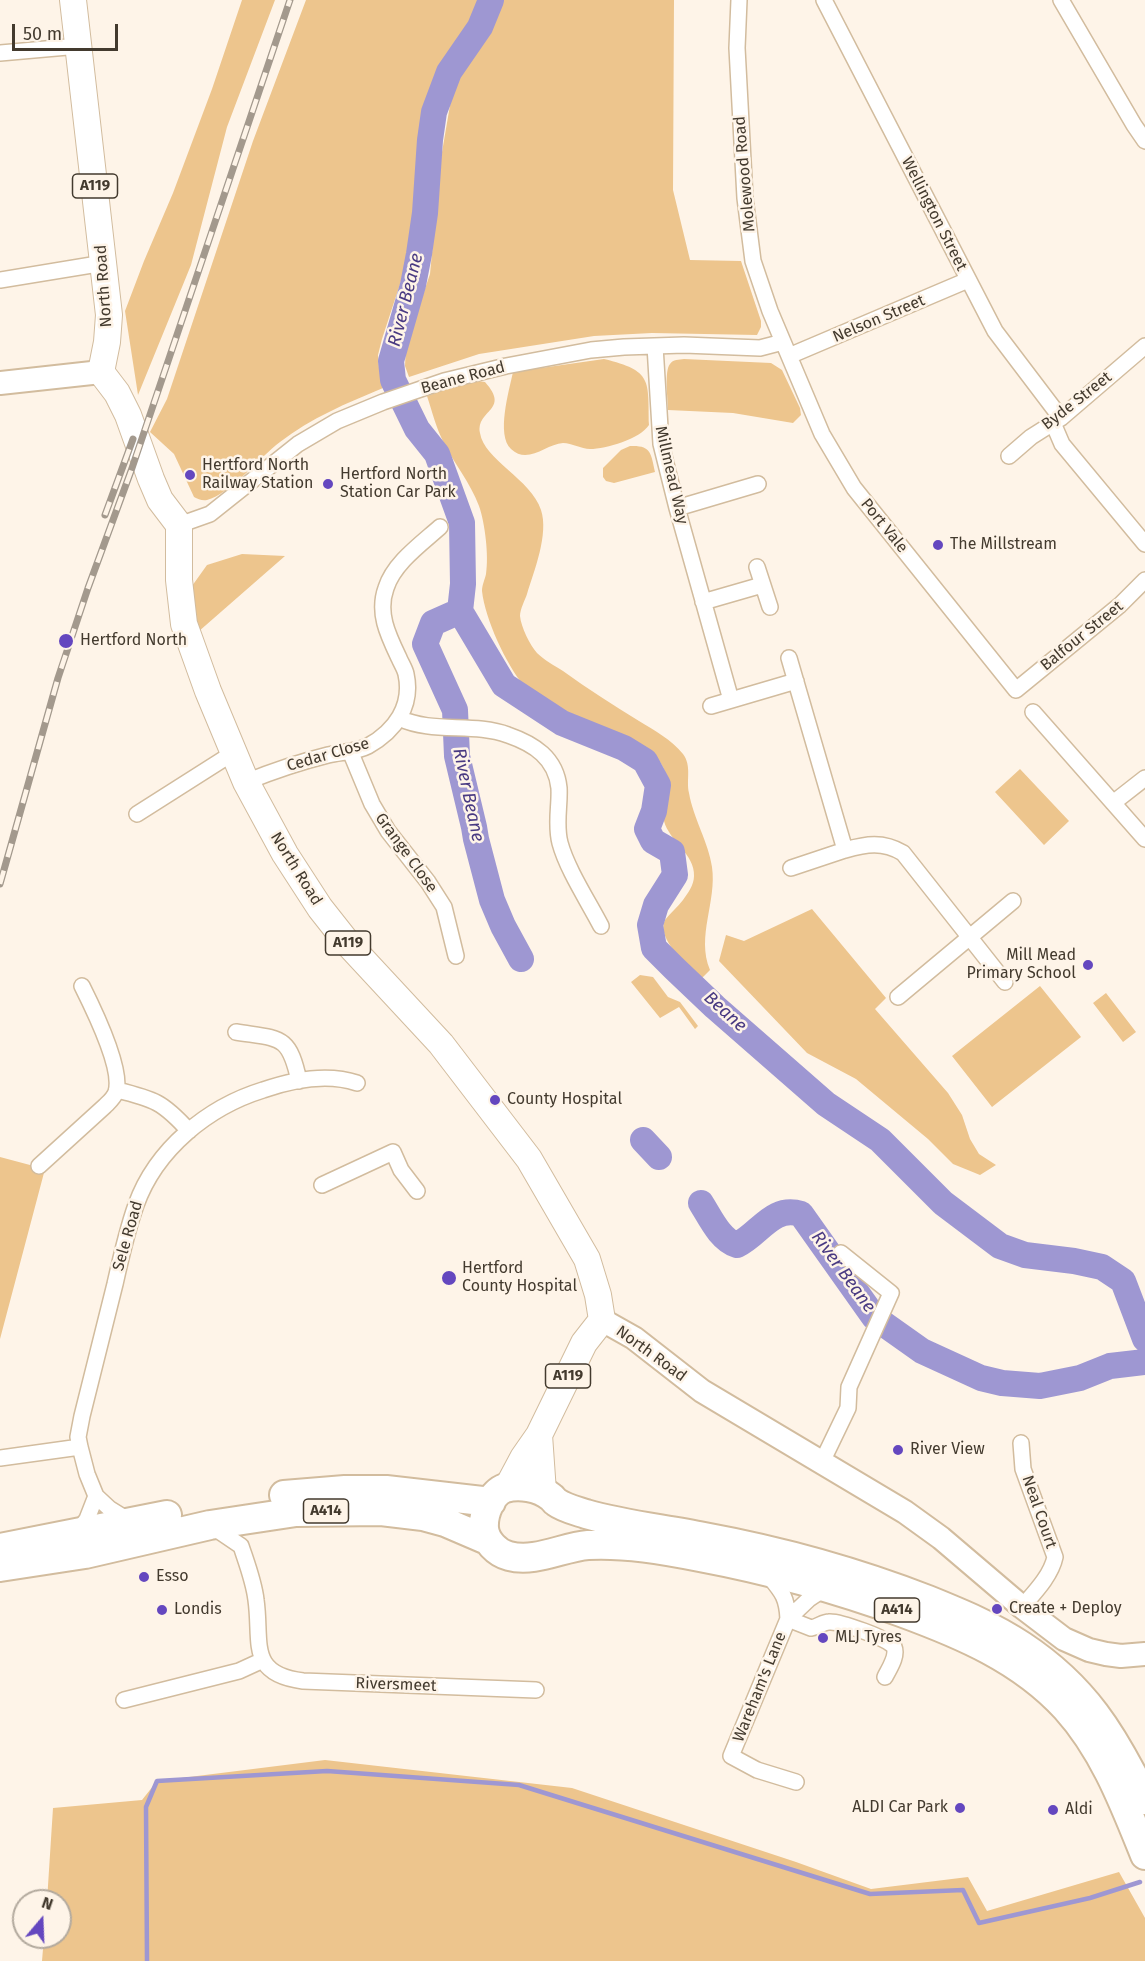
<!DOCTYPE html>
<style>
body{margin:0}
#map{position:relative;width:1145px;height:1961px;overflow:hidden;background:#fef4e8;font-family:"Fira Sans",sans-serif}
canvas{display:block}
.north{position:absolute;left:12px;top:1889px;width:60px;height:60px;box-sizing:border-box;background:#fef4e8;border:2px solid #b3aa9e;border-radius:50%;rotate:19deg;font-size:16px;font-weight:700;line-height:24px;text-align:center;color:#433a2e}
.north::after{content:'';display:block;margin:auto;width:21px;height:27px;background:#6447bf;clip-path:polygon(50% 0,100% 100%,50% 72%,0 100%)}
.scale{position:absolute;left:12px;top:24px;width:106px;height:27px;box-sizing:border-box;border:3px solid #433a2e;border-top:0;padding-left:8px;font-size:18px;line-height:21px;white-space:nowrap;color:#433a2e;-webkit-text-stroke:4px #fef4e8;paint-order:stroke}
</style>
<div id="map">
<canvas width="1145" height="1961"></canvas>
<div class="north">N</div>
<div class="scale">50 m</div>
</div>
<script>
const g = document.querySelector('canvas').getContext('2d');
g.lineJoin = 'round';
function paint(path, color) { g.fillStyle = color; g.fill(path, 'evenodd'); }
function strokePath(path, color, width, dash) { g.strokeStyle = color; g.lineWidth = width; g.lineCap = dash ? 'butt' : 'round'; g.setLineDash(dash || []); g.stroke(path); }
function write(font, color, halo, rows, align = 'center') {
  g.font = font + ' "Fira Sans",sans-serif'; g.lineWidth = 5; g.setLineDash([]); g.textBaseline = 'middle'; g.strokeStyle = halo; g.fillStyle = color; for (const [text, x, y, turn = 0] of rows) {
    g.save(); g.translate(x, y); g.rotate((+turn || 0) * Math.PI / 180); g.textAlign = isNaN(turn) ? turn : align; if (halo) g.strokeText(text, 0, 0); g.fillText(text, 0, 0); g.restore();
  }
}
paint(new Path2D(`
 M242 0H275L227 127 191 265 138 395 125 311 144 261 173 193 212 89Z
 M306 0H483L475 18 441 69 431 92 425 114 418 187V212L401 281 382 339 378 355 379 368 383 388C347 403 311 418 280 442 260 457 230 494 207 500 202 501 198 499 194 497L174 454 150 432 167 399 253 141Z
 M499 0H674L673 190 690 260 741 261 761 321V327L757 335 652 333 594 336 479 354 409 377 405 366 406 345 430 274 441 158 455 76C466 56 483 39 493 19 495 13 497 6 499 0Z
 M604 359C653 371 648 380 649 425 640 439 606 449 590 449 581 449 572 443 563 443 546 444 528 465 511 449 496 435 509 391 513 372Z
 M684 359 771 363 782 370 800 408 801 415 793 423 733 413 668 410C668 400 664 371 670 364 673 359 679 360 684 359Z
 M472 380 485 382C511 411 476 409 480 433 484 460 531 479 541 510 549 534 534 571 527 594 525 600 520 609 520 616 521 627 530 645 537 653 544 660 555 666 563 671 588 689 613 705 639 721 654 730 672 740 683 754 692 766 686 780 689 793 693 817 709 844 712 867 717 902 696 936 710 970L701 979C690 968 655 938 665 920 670 913 678 907 683 900 688 893 694 885 694 876 695 854 669 841 664 821 659 804 671 783 663 767 651 741 601 732 577 721 559 713 536 702 524 686 506 664 485 619 482 591 482 585 485 579 486 574 489 556 485 523 479 506 470 482 455 465 444 443 436 428 432 411 427 396Z
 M630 446C651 445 651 453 655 472L614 483 606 481 603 477V468L621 450Z
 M242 554 285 556 198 632 192 586 207 565Z
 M1020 769 1069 821 1044 845 995 792Z
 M812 909 886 998 875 1009 948 1093 962 1115 970 1139 979 1154 996 1165 980 1175 953 1164 928 1139 856 1079 807 1053 719 961 726 935 744 941Z
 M640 975 653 977 668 997 680 1002 698 1026 695 1029 679 1007 660 1018 631 982Z
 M1040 986 1081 1037 992 1107 952 1056Z
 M1106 993 1136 1032 1123 1042 1093 1003Z
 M0 1157 45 1169 0 1339Z
 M325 1760 572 1788 796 1862 871 1889 968 1877 987 1911 1119 1872 1145 1918V1961H42L44 1937H60V1901H47L53 1808 142 1800 157 1781Z`), '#edc58d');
strokePath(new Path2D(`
 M147 1961 146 1807 157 1781 327 1771 519 1785 870 1894 963 1890 979 1923 1090 1898 1140 1882`), '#9e97d2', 4.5);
strokePath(new Path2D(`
 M460 611 504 685 562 723 624 748 645 761 658 785 654 811 647 829 653 841 672 852 675 875 656 905 650 925 654 948 674 968 715 1007 826 1104 880 1140 943 1203 1000 1246 1025 1255 1074 1261 1102 1267 1123 1281 1145 1339
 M460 611 463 584 462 523 437 454 417 429 393 380 391 361 413 285 419 254 425 213 430 140 434 112 449 72 480 27 491 0
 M460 611 433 623 425 644 455 710 457 756 474 827 476 839 492 900 503 926 521 959
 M643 1140 659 1157
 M701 1203C710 1217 720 1240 737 1245 760 1234 772 1205 801 1214L874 1317 922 1351 981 1378 1002 1383 1040 1386 1080 1378 1110 1366 1145 1362`), '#9e97d2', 26);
const street = new Path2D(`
 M739 0 737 48 745 198 753 261 770 311 822 434 854 488 1016 690 1120 605 1145 580
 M824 0 995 331 1061 418
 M1061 0 1134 125 1145 141
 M0 53 79 46
 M0 280 104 263
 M655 346 661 444 677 508 731 700
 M789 356 968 280
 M1053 423 1062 444 1145 544
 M1009 456 1031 437 1061 418 1145 346
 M677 508 758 484
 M179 525 210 514 298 444 337 421 383 402 444 381 506 366 591 350 624 347 684 345 760 348 783 342
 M757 567 770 607
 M703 602 762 585
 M789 658 845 850C866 844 883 841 903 853L1005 982
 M711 706 796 681
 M1033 712 1145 839
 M399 718C433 734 473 722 508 735 534 744 556 758 559 788 560 806 555 824 560 843 567 869 588 901 601 926
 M350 751 372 804 388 831 428 882 444 907 456 956
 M246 782C273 771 300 762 328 755 341 752 357 752 368 746 395 731 413 706 406 674 405 669 401 663 399 658 388 635 377 613 386 588 394 563 421 544 440 527
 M1113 803 1145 778
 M137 814 233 753
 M791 868 845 850
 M898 997 1013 901
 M236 1032C280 1039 289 1034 299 1081
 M117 1090C154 1099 163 1102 189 1131
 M39 1166 105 1106C109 1102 114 1098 116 1092 123 1069 93 1008 82 986
 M322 1185 393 1152 401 1170 417 1191
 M1021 1443 1023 1469 1055 1557C1051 1576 1034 1593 1022 1607
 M0 1458 80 1447
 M822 1462 848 1408 849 1387 891 1293 841 1253
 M131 1522 110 1509 96 1496 87 1474 80 1447 78 1437 82 1416C93 1372 104 1328 115 1284 121 1257 127 1230 136 1205 156 1149 208 1107 263 1090 292 1080 327 1073 357 1083
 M213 1527 241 1546C247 1564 254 1582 256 1600 262 1642 247 1674 303 1681L536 1690
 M77 1533 87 1519 96 1496
 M768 1575C782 1592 787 1597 788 1619
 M788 1619 811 1628C818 1627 823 1622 829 1622 839 1621 890 1639 894 1647 898 1656 889 1669 885 1677
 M124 1700 239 1671 263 1660
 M796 1782 757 1770 731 1756 788 1619 809 1599 827 1587`);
const secondary = new Path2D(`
 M0 383 101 372
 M602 1320 634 1338 702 1391 905 1512 941 1538 1022 1607 1064 1639 1089 1650 1106 1654 1121 1656 1145 1654`);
const primary = new Path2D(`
 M73 0 109 315 107 342 101 372 117 393 128 415 151 479 160 500 179 525V580L184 624 208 691 246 782 285 854 320 908 350 946 441 1044 529 1159 587 1259 598 1295 602 1320 584 1343 539 1435 523 1458 507 1488
 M539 1435 543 1492`);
const highway = new Path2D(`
 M284 1495 345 1490H386L491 1502
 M0 1548 167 1515
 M0 1567 85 1554 210 1525 296 1512 381 1511 423 1516 445 1522 487 1540
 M1145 1800C1113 1734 1084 1687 1022 1646 992 1626 960 1613 928 1600 856 1572 780 1551 704 1537 665 1529 624 1525 586 1514 577 1511 564 1508 556 1502 554 1501 553 1498 551 1497 539 1487 519 1484 505 1488 491 1493 483 1514 484 1528 485 1541 497 1553 509 1556 535 1563 563 1547 588 1545 625 1543 664 1550 700 1557 769 1570 835 1588 901 1612 961 1634 1021 1659 1066 1708 1104 1750 1124 1803 1145 1855`);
strokePath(street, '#d2bc9e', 18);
strokePath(secondary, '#d2bc9e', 26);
strokePath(primary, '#d2bc9e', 28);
strokePath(highway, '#d2bc9e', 32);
strokePath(street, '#fff', 15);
strokePath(secondary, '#fff', 22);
strokePath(primary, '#fff', 26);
strokePath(highway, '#fff', 28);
const rail = new Path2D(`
 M105 515 133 439
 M0 884 58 678 88 588 131 471 290 0`);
strokePath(rail, '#a3998d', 7);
strokePath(rail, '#fef4e8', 4.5, [14]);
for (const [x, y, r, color] of [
 [190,475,6,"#6447bf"],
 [328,484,6,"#6447bf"],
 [938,545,6,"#6447bf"],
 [66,641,8,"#6447bf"],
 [1088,965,6,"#6447bf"],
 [495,1100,6,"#6447bf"],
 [449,1278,8,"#6447bf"],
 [898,1450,6,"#6447bf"],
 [144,1577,6,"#6447bf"],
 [997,1609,6,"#6447bf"],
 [162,1610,6,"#6447bf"],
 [823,1638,6,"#6447bf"],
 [960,1808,6,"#6447bf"],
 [1053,1810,6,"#6447bf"]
]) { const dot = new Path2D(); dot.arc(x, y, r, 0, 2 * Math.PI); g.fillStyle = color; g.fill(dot); strokePath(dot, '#fef4e8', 2); }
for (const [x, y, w] of [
 [95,186,45],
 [348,943,45],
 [568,1376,45],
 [326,1511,45],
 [897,1610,45]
]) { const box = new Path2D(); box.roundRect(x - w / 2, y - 12, w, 24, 4.5); g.fillStyle = '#fef4e8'; g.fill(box); strokePath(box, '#433a2e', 1.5); }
write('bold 15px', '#433a2e', null, [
 ["A119",95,186],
 ["A119",348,943],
 ["A119",568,1376],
 ["A414",326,1511],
 ["A414",897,1610]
]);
write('16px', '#433a2e', '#fef4e8', [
 ["Molewood Road",745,174,-95],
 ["Wellington Street",934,214,63],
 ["North Road",104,286,-94],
 ["Nelson Street",879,319,-23],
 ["Beane Road",463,378,-15],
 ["Byde Street",1077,401,-38],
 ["Millmead Way",671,475,77],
 ["Port Vale",884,526,51],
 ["Balfour Street",1082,636,-39],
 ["Cedar Close",328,755,-16],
 ["Grange Close",406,853,54],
 ["North Road",296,869,58],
 ["Sele Road",128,1236,-74],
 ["North Road",651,1354,36],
 ["Neal Court",1039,1512,71],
 ["Riversmeet",396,1685,2],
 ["Wareham's Lane",760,1687,-68]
]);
write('16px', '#433a2e', '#fef4e8', [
 ["Hertford North",202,466],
 ["Railway Station",202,484],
 ["Hertford North",340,475],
 ["Station Car Park",340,493],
 ["The Millstream",950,545],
 ["Hertford North",80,641],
 ["Mill Mead",1076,956,"right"],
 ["Primary School",1076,974,"right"],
 ["County Hospital",507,1100],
 ["Hertford",462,1269],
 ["County Hospital",462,1287],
 ["River View",910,1450],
 ["Esso",156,1577],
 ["Create + Deploy",1009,1609],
 ["Londis",174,1610],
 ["MLJ Tyres",835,1638],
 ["ALDI Car Park",948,1808,"right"],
 ["Aldi",1065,1810]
], 'left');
write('italic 18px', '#493a82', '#fef4e8', [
 ["River Beane",406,300,-76],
 ["River Beane",468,795,78],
 ["Beane",725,1012,42],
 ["River Beane",843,1272,54]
]);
</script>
